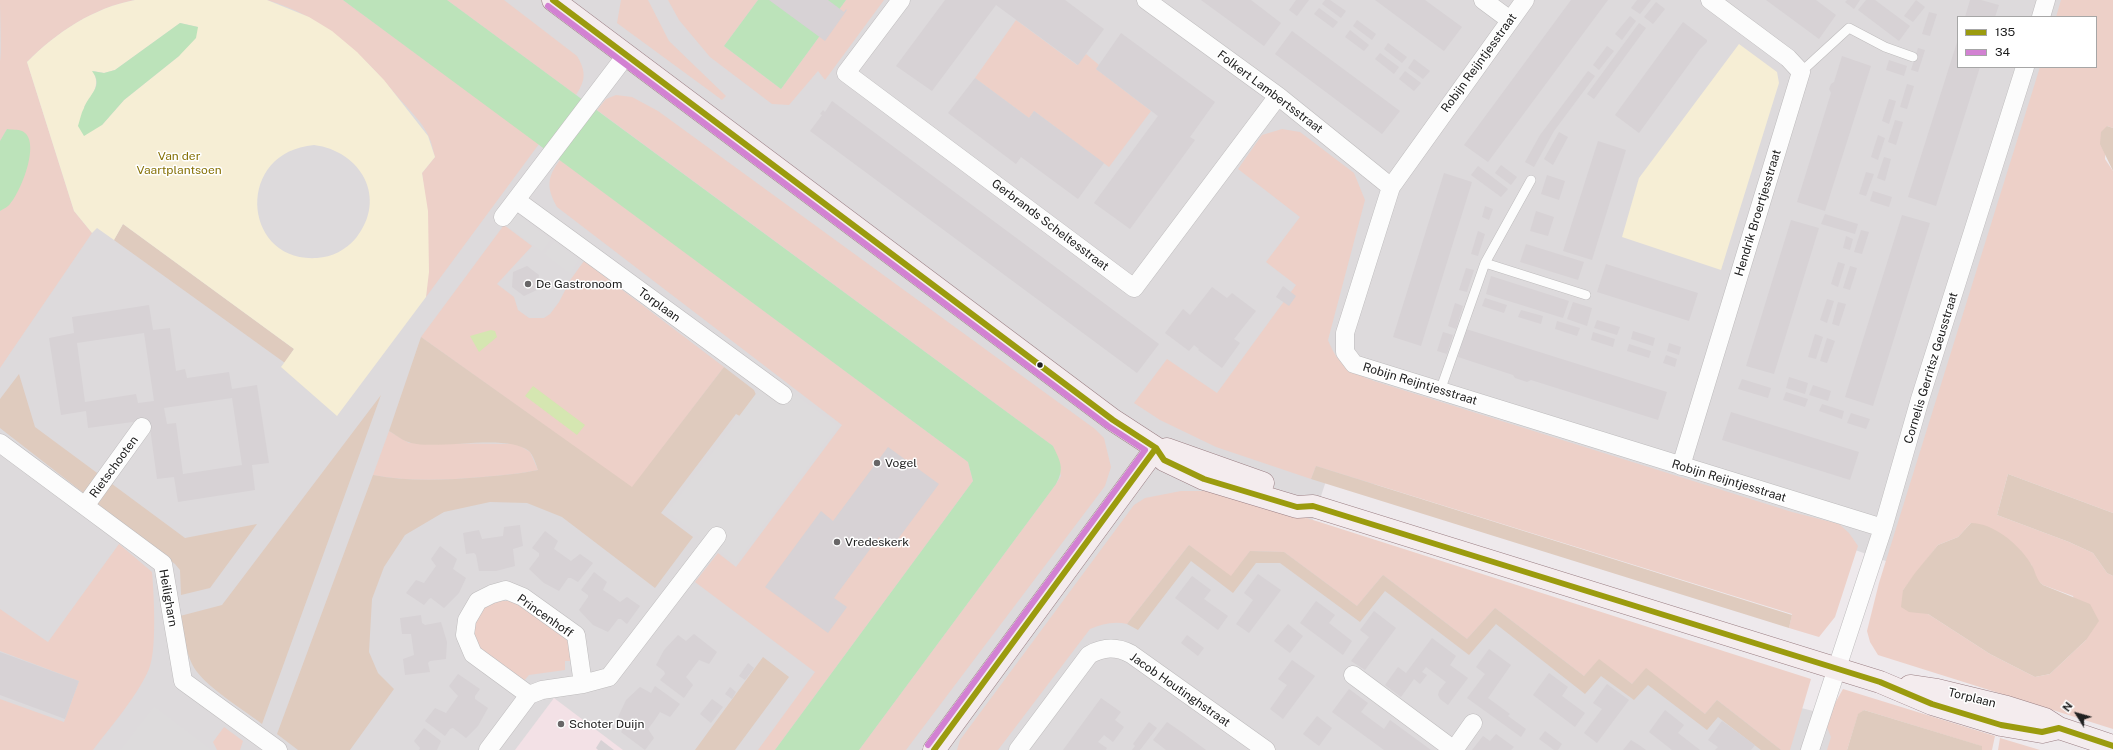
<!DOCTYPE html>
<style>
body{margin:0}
#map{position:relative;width:2113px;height:750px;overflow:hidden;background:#eee9ec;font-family:"Public Sans",sans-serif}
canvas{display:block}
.legend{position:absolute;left:1957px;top:16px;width:140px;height:52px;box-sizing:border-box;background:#fff;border:1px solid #a6a6a6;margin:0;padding:5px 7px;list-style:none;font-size:12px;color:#202020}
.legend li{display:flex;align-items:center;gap:8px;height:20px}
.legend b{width:20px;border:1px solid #a6a6a6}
.north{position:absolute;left:2057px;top:694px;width:40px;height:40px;-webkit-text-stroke:3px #fff;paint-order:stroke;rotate:307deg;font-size:11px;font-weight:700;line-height:16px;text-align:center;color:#202020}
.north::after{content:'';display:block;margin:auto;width:14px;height:18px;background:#202020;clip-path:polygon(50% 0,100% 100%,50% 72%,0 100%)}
</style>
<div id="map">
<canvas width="2113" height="750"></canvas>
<ul class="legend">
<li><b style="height:5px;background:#9b9b0e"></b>135</li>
<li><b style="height:5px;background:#d281d2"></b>34</li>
</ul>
<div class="north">N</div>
</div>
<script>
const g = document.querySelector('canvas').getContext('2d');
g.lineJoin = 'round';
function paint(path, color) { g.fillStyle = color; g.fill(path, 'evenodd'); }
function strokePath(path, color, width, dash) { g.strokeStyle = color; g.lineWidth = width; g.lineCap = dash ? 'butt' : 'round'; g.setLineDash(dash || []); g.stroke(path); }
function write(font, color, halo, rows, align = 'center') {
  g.font = font + ' "Public Sans",sans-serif'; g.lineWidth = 3; g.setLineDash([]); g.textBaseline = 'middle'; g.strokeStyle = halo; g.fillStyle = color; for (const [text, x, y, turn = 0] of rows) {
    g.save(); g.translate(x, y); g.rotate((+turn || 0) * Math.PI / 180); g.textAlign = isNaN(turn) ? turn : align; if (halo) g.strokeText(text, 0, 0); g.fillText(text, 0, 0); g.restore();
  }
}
paint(new Path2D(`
 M0 0H2074L2068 17H1958V67H2052L1894 564 1847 547 1327 478 1310 529 1793 706 1850 720 1840 750H0Z`), '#dddadc');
paint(new Path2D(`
 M554 698 623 750H515Z`), '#f3e1e6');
paint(new Path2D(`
 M0 0H135C93 8 57 32 27 62L74 211 92 233 0 368V211L10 203 7 129 0 141V61C2 58 0 9 0 0Z
 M267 0H343L539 144 426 297C430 255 428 214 422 173L435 157C433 151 432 143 429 137 423 122 407 108 397 96 362 53 322 16 267 0Z
 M447 0H504L577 56C586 71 586 80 576 95Z
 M621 0H648L669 41 726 96 722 100 617 23Z
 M668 0H758L724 46 781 89 846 0H884L825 80 818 71 789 105 772 104 710 57 679 20Z
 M2061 0H2113V128L2107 126 2105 159 2113 171V513L2008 474 1997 515 2069 542 2093 553 2107 573 2113 576V729L1878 655 1870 642 1867 631 1879 583 2040 67H2096V17H2056ZM1971 523 2031 564 2037 580 2043 585 2073 596 2086 640 2050 674 2035 677 1990 654 1928 614 1903 590 1938 545 1958 537Z
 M1016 20 1077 65 1086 54 1099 65 1096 69 1151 111 1109 167 1034 111 1029 118 975 78Z
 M616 95 632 97 658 111 1095 429 1104 438 1111 467 1105 486 906 750H859L1056 484 1061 476 1053 446 597 110 606 99Z
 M1282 129 1300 132 1354 173 1365 200 1328 340C1338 365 1349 372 1374 381L1792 512 1839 524 1849 533 1858 546 1835 617 1819 637 1789 628 1792 614 1316 466 1311 479 1216 447 1160 420 1134 403 1167 359 1217 393 1296 285 1266 262 1300 217 1238 169 1262 135Z
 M560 160 968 462 973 481 775 750H758L815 672 695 582 718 553 736 567 842 425 557 207C546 188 547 177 560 160Z
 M504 225 532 246 497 284 514 297 518 310 529 318H544L550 314 559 302 571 279 584 261 724 367 632 488 421 337Z
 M389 431 409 443 517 444 530 452 538 470C520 474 502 475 483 477 446 480 410 482 373 475Z
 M1181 491H1204L1238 496 1811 679 1790 750H1781L1717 700 1705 714 1646 669 1632 684 1599 660 1584 676 1495 608 1467 639 1383 575 1357 606 1284 552 1250 551 1231 577 1189 545 1127 624C1114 621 1102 624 1090 629L998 750H957L960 740 1134 505 1145 498Z
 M119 544 152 572C154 594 157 650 149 669 137 697 111 726 93 750H0V699L64 722 79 681 0 651V609L48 642Z
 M494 601H510L520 603 571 641 574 661H565V670L529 675 523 682C510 673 493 664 482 653 472 641 471 621 481 610 485 606 490 603 494 601Z
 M1843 689 1995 736 1992 750H1982L1981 746 1864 710 1858 715 1847 750H1827L1831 737 1826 725 1830 712Z
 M224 727 243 741 240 750H217L213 742Z
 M2000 738 2040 750H1998Z`), '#edd0c8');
paint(new Path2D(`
 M2107 126 2113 128V171L2100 144 2101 132Z
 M123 224 294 349 285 363 114 240Z
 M421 337 632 487 724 367 754 390 759 402 751 422 736 414 661 513 693 537 655 588 562 517 527 503 490 502 444 512 405 535 384 567 372 599 369 652 378 673 394 689 350 750H298L277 734 373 475C410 482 446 480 483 477 502 475 520 474 538 470 536 464 533 455 529 451 507 433 440 450 411 443 403 441 396 435 389 431Z
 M19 374 35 427 185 538 257 524 210 588 181 595 180 570 175 564 0 428V399Z
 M381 395 262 724C243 709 202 685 192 664 185 649 183 633 180 616L222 605Z
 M1316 466 1792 615 1789 628 1311 479Z
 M2008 474 2113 513V576L2107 573 2093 553 2069 542 1997 515Z
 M1971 523C1993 523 2019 544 2031 564 2036 571 2035 579 2043 585L2090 604 2099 621 2086 640 2050 674 2035 677 1990 654 1928 614 1909 612 1901 607 1903 590 1915 573 1938 545 1958 537Z
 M1189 545 1231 576 1250 551 1284 552 1357 606 1383 575 1467 639 1495 608 1584 676 1599 659 1632 684 1646 668 1705 714 1717 700 1781 750H1761L1718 717 1707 730 1648 685 1634 700 1601 676 1585 694 1496 624 1469 655 1385 591 1360 622 1280 563H1256L1233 593 1191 561 1138 630 1127 624Z
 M763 657 789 677 735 750H695Z
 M1864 710 1982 746V750H1847L1858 714Z`), '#dfcbbe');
paint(new Path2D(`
 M135 0H267L309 17 332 31 357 52 384 80 428 136 435 157 422 173 428 211 429 272 426 297 337 416 281 367 294 349 123 224 114 240 97 228 92 233 74 211 27 62C57 32 93 8 135 0ZM180 23 198 27 179 56 124 100 102 125 84 107C92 96 101 85 93 71L104 73 115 70ZM314 145C361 151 388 198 356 238 346 250 332 257 317 258 242 263 234 152 314 145Z
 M1739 44 1777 72 1779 83 1721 270 1622 237 1639 178Z`), '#f6eed5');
paint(new Path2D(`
 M491 330 495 331 497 337 479 352 470 336Z
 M533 386 585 425 577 435 525 396Z`), '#d5e6b1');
paint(new Path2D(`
 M514 211 551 240 542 252 504 224Z
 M554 241 579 260 570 274 544 254Z
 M770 375 838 426 736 563 667 512Z
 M154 706 212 750H120Z`), '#dddbdc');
paint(new Path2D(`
 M343 0H447L1053 446C1060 461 1065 468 1056 484L859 750H775L973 481 968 462Z
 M758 0H846L781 89 724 46Z
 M180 23 198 27 196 38 179 56 124 100 102 125 84 136 78 126C80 120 81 113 84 108 89 94 104 87 92 71L104 73 115 70Z
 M7 129C11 130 18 129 22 131 42 140 21 192 10 204 8 207 3 209 0 211V141Z`), '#bce3ba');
paint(new Path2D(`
 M769 0H828L844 12 846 9 847 10 825 41Z
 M945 0H1065L1104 29 1078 65 996 5 932 91 896 66Z
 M1201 0H1251L1281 23 1264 46Z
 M1296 0H1309L1297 16 1289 10Z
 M1325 0H1330L1346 11 1341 18 1322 4Z
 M1375 0H1425L1462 27 1444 51Z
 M1571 0H1608L1488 162 1464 145Z
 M1637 0H1651L1640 14 1631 8Z
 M1766 0H1816L1836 15 1819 39Z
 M1847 0H1860L1854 9 1845 2Z
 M1866 0H1875L1910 26 1899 41 1858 10Z
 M1916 0 1925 7 1913 22 1904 16Z
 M1970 0H1981L1999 5 1995 17H1965Z
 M1656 2 1665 9 1653 24 1644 17Z
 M1319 8 1338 22 1333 28 1314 14Z
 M1929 12 1937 14 1930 36 1922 34Z
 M1630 16 1636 21 1622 40 1615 34Z
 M1357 20 1376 34 1372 40 1353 26Z
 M1683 22 1707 40V42L1700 49 1639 133 1615 115Z
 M1639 23 1646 28 1594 99 1587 94Z
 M1350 30 1369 45 1364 51 1345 37Z
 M1292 31 1400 111 1382 134 1275 54Z
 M1121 33 1215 102 1190 137 1195 140 1130 229 1094 203 1158 116 1096 69Z
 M1958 39V67H1980L1936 206 1908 197Z
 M1388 43 1407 57 1402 63 1384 49Z
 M1607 46 1614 51 1599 70 1593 65Z
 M1918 48 1925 50 1918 72 1911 70Z
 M1380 53 1399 67 1394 74 1375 59Z
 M1842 56 1871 66 1825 211 1797 202 1831 93 1829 89 1831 84 1834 82Z
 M1414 59 1430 71 1423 79 1408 68Z
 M1889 60 1907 66 1904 76 1886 70Z
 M1405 71 1421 83 1414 91 1399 79Z
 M1588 71 1595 76 1554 131 1534 167 1525 162 1540 135Z
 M975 78 1029 118 1034 111 1104 163 1078 199 1021 157 1016 164 948 113Z
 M1907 84 1914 86 1907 109 1900 107Z
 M1889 99 1896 101 1889 124 1882 121Z
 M832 101 1159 344 1137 373 810 131 822 115 820 114 823 110 825 112Z
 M1895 120 1903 122 1896 145 1888 142Z
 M1559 132 1568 137 1553 165 1544 159Z
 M1878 135 1885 138 1878 160 1871 157Z
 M1598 141 1626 150 1592 260 1563 251Z
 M1884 157 1891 159 1885 181 1877 178Z
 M1501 165 1517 177 1511 185 1495 173Z
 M1478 166 1508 189 1501 197 1471 175Z
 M1866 172 1874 174 1866 196 1859 194Z
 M1444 173 1472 182 1421 346 1393 337Z
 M1547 175 1565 181 1559 200 1541 194Z
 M1873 191 1892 197 1889 207 1870 201Z
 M1485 206 1493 209 1489 220 1482 217Z
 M1536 211 1554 217 1548 236 1530 231Z
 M1825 214 1858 224 1855 234 1821 224Z
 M1902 215 1930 223 1873 406 1845 397Z
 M1791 220 1819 228 1774 374 1746 366Z
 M1861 230 1869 232 1862 254 1854 252Z
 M1478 231 1485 234 1478 256 1471 254Z
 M1846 236 1853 239 1850 250 1843 248Z
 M1526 244 1584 262 1578 280 1520 262Z
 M1838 262 1845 264 1838 287 1831 284Z
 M1606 264 1698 293 1689 321 1597 292Z
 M527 266 539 275 537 290 524 296 512 287 513 272Z
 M1850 266 1857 268 1850 290 1843 288Z
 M1466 268 1474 270 1467 292 1459 290Z
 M1491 276 1569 301 1563 318 1486 294Z
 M1283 286 1296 296 1289 306 1276 297Z
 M1212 287 1227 298 1232 293 1256 311 1234 339 1240 343 1222 368 1198 350 1199 349 1194 345 1189 351 1165 333 1183 309 1190 315Z
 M1485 298 1507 305 1504 313 1482 306Z
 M1827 299 1834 301 1827 323 1820 320Z
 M1573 302 1592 308 1587 326 1567 319Z
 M1838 302 1846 304 1839 326 1832 324Z
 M1455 303 1463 306 1456 329 1448 326Z
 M149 305 153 330 170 328 176 371 185 369 187 378 229 372 232 389 257 385 269 463 252 465 255 490 178 502 174 477 157 479 150 428 140 421 88 428 86 411 61 415 49 338 74 333 72 317ZM144 333 154 401 138 403 136 394 85 402 77 343ZM232 398 242 465 183 474 176 423 167 424 164 408Z
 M1521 310 1543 316 1541 324 1518 317Z
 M1597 320 1620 327 1617 335 1594 328Z
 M1557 321 1580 328 1577 336 1555 329Z
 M1466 329 1667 392 1658 420 1531 380 1527 382 1515 378 1513 375 1458 357Z
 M1633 331 1655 338 1653 346 1631 339Z
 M1443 332 1453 335 1447 354 1437 351Z
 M1593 332 1615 339 1613 347 1591 340Z
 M1815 334 1823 337 1816 359 1808 357Z
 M1827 338 1835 341 1827 363 1820 361Z
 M1669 343 1681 347 1679 355 1667 351Z
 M1629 344 1651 351 1649 358 1627 351Z
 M1666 355 1677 359 1675 367 1663 363Z
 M1789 377 1808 383 1805 394 1786 388Z
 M1742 379 1771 388 1768 398 1738 389Z
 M1813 385 1831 391 1828 401 1809 395Z
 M1786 392 1808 399 1805 407 1783 400Z
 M1822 404 1844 411 1842 419 1819 411Z
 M1731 412 1859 452 1850 480 1722 440Z
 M1851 413 1870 419 1866 429 1847 423Z
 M888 447 939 484 892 547 879 537 834 598 847 607 828 633 765 587 821 511 833 521Z
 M520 525 523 546 513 549 515 566 496 571H479L476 555 474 553 466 554 463 533 479 530 482 539 503 536 504 527Z
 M545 531 558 541 554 549 571 561 580 554 593 563 578 582 571 578H568L559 591 544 583 529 569 539 556V553L532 548Z
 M440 546 457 559 453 569 466 578 459 593 444 608 431 598 429 599 424 605 406 593 416 580 424 583 436 566 431 559Z
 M594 572 607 582 603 590 612 596 620 602 627 597 640 606 627 624 621 619H618L608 632 593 625 579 610 588 597V595L581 590Z
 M1258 574 1281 590 1249 633 1236 624 1253 600 1244 593Z
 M1192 576 1211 590 1204 599 1228 616 1218 630 1175 598Z
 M1316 601 1335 615 1329 623 1352 641 1343 655 1300 623Z
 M1374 611 1396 628 1365 670 1351 661 1369 637 1360 630Z
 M421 615 422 623 425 625 441 622 447 642 446 659 430 661 428 663 430 672 405 675 403 659 414 655 411 634H402L400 618Z
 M1288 624 1303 636 1290 653 1274 641Z
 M694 634 717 652 709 664 699 660 686 677 693 685 684 698 660 680 665 674 664 671 656 665 664 650 678 635 686 641Z
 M1187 635 1204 648 1198 656 1181 643Z
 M1432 638 1456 656 1450 665 1468 678 1448 705 1440 699 1438 695 1439 691 1446 682 1426 667 1422 672 1427 675 1420 684 1414 679 1401 697 1385 685 1398 667 1406 673Z
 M1489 649 1511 665 1488 698 1510 714 1508 716 1526 729 1521 737 1467 698 1485 674 1476 667Z
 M0 652 79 681 65 719 0 695Z
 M1292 660 1315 676 1283 719 1270 709 1287 685 1278 679Z
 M748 663 754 668 745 680 739 676Z
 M1549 673 1568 687 1562 696 1585 713 1575 727 1533 695Z
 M458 674 480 689 475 696V699L488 708 478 726 466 738 453 728 450 729 445 736 425 721 435 708 446 713 458 696 449 686Z
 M1607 684 1629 700 1597 743 1584 733 1602 709 1593 703Z
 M655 686 680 704 670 717 660 712 654 721 648 729 654 738 645 750 621 732 626 725 625 722 618 717 626 700 640 687 651 693Z
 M730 687 736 692 732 699 725 694Z
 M1349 689 1368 703 1361 712 1384 729 1390 720 1431 750H1384L1332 712Z
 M1101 698 1121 712 1115 720 1124 727 1119 734 1113 742 1104 735 1098 742 1107 748 1106 750H1063Z
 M712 699 723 707 711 723 700 714Z
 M1665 710 1684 725 1678 733 1700 750H1672L1649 732Z
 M1317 716 1332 728 1319 746 1303 734Z
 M1722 721 1755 745 1751 750H1715L1718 747 1708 740Z
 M1149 722 1157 728 1140 750H1132L1135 746 1133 744Z
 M1167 722 1183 733 1206 750H1166L1153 740Z
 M424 728 441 741 437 750H419L420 748 414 741Z
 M1545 731 1562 744 1558 750H1554L1539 739Z
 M1496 734 1514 747 1511 750H1472L1483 736 1490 741Z
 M601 740 614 750H598L596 748Z
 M1631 740 1639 745 1646 750H1623Z`), '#d7d2d5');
const lane = new Path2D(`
 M1801 72 1849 28 1885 47 1913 57
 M1485 263 1531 180
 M1440 391 1485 263 1586 295`);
const street = new Path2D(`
 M901 0 846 73 1134 288 1278 96
 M1146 0 1278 96 1391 187
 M1483 0 1510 20
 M1525 0 1391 187 1345 333V352L1354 364 1883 528
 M2041 17 2046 0
 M516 200 783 395
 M503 217 627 54
 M0 443 163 564 183 681 278 750
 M1681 466 1801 72 1788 58 1710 0
 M85 506 142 427
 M1353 675 1454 750
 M529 695 473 654 465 635 467 620 478 601 492 594 506 590 523 597 576 635 583 684
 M488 750 529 695 542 690 583 684 609 677 717 536
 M1018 750 1089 655C1103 647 1116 646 1131 654L1266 750
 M1454 750 1473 723
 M1810 750 1883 528 1920 399 2025 67`);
const secondary = new Path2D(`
 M553 0 1113 420 1156 448 1164 460 1204 479 1297 507 1313 506 1880 682 1932 704 2001 725 2042 732 2059 728
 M1167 449 1263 483
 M1910 686 1937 690 2007 707 2045 719 2059 728 2113 746
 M934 750 1156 448`);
strokePath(lane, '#bebcbd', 10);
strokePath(street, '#bebcbd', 19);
strokePath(secondary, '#9a7f84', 23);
strokePath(lane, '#fcfcfc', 9);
strokePath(street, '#fcfcfc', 18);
strokePath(secondary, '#f4ecee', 22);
strokePath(new Path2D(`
 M553 0 1113 420 1156 448 1164 460 1204 479 1297 507 1313 506 1880 682 1932 704 2001 725 2042 732 2059 728 2113 746
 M934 750 1156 448`), '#9b9b0e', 6);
strokePath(new Path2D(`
 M548 6 1108 426 1145 450 928 745`), '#d281d2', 6);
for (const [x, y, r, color] of [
 [528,284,4,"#686667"],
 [1040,365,3.5,"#202020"],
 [877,463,4,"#686667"],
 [837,542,4,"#686667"],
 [561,724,4,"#686667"]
]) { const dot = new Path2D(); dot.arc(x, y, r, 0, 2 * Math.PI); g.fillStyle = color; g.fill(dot); strokePath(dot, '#fff', 1.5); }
write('12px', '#202020', '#fff', [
 ["Robijn Reijntjesstraat",1479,63,-54],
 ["Folkert Lambertsstraat",1270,92,37],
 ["Hendrik Broertjesstraat",1758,213,-73],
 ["Gerbrands Scheltesstraat",1050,225,37],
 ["Torplaan",659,305,36],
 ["Cornelis Gerritsz Geusstraat",1931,368,-73],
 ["Robijn Reijntjesstraat",1420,384,17],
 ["Rietschooten",114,467,-54],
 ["Robijn Reijntjesstraat",1729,481,17],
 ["Heiligharn",168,598,80],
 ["Princenhoff",545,616,35],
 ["Jacob Houtinghstraat",1180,690,35],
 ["Torplaan",1972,698,14]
]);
write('12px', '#867106', '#fff', [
 ["Van der",179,156],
 ["Vaartplantsoen",179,170]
]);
write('12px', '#202020', '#fff', [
 ["De Gastronoom",536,284],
 ["Vogel",885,463],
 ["Vredeskerk",845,542],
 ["Schoter Duijn",569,724]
], 'left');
</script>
